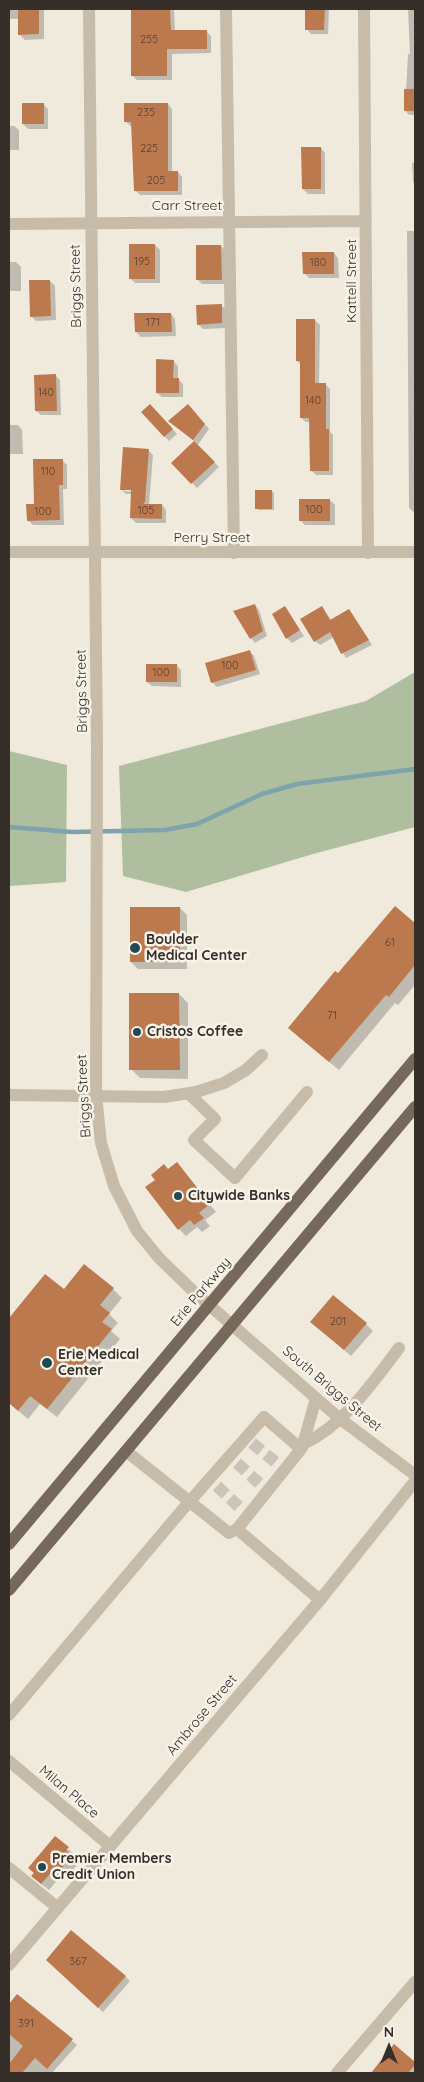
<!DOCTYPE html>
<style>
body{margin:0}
#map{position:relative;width:424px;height:2082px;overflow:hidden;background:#f0eadc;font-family:Quicksand,sans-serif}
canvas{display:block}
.frame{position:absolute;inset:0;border:10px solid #352e29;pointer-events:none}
.north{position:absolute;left:364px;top:2022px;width:50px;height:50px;-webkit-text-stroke:4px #f8f3e9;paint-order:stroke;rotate:0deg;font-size:14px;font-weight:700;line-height:20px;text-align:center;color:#352e29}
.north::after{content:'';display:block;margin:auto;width:18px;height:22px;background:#352e29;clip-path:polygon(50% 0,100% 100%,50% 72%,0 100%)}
</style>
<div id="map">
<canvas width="424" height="2082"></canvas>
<div class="frame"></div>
<div class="north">N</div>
</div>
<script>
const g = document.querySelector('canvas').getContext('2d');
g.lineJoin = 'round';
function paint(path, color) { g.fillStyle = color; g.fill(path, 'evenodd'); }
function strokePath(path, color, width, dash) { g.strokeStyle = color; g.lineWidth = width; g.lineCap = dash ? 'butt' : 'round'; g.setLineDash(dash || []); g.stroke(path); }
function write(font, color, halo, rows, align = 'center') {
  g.font = font + ' Quicksand,sans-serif'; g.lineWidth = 5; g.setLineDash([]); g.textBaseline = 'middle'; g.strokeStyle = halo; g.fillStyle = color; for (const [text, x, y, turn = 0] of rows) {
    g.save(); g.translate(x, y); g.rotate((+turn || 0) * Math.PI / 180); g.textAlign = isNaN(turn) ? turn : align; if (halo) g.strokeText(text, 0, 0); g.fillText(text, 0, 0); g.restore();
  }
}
paint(new Path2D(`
 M415 672V827L313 854 186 892 123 876 119 766 366 701Z
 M9 751 67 765 66 882 9 886Z`), '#aebe9e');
paint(new Path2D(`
 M9 9H44V39L25 40 19 34V19H9Z
 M132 9H174L175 31H206L211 36V53L172 54V80H137L133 76Z
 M306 9H329L328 34H311L307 29Z
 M408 9H415V151V115H409L405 110 408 54H410Z
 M43 104 48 109V129H28L23 124Z
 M168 104 172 109V172H178L182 177V195H140L135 190 132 127 126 122Z
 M9 126H14L19 130V150H9Z
 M321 148 325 153V194H308L303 189Z
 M412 163H415V185L413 182Z
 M407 231H415V513L409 508Z
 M155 245 160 250V283H135L130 278Z
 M221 246 226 251V284H202L197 279Z
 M334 253 338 258 339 278H309L304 273Z
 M9 262H16L21 267V291H9Z
 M50 281 55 286 56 320 36 321 31 316Z
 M222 306 226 310 227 328 203 329 198 324Z
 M171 314 175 319 176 336 141 337 136 332Z
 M315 320 320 325 319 384H325L330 389V432L333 435V475H316L311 470V422H306L301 418V365L297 361Z
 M173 361 178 366V379L183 384V397H162L157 393Z
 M56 376 60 380 61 415H41L36 411Z
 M155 410 177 434 169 441 143 412Z
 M192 410 209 429 197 446 219 467 197 488 173 463 195 442 169 421Z
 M9 425H18L22 430 23 454H9Z
 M149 451 153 455 149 505H162L166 510V523H136L131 518 132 494H126L121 489ZM124 489 137 490V492L124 491Z
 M62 460 67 465V489H63L64 525H33L28 520Z
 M272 491 274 493V510H258L256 508Z
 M330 500 335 505V525H305L300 520Z
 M255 605 259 610 267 636 255 643 251 638Z
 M322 607 332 621 349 610 372 645 346 658 334 637 320 645 315 641Z
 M285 608 304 636 292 643 287 638Z
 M249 651 254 656 260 674 217 687 212 682Z
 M176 665 181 670V687L152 686 147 682Z
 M180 908 187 915V969H138L131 962Z
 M395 908 415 925V985L398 1005 395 1003 339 1070 299 1037 339 975Z
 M179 994 188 1003V1079L140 1078 131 1069Z
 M177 1164 216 1212 205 1220 210 1226 202 1232 197 1227 186 1236 179 1229 169 1170Z
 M113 1289 122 1298 109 1314 118 1323 111 1331 120 1339 57 1417 40 1404 28 1419 9 1403V1319L64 1291Z
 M366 1324 373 1331 351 1356 319 1328Z
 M55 1838 75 1855 73 1858 78 1864 68 1875 64 1872 49 1890 40 1883Z
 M47 1960 125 1976 130 1981 103 2012Z
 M17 1996 77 2045 52 2073H9V2006Z
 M394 2046 415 2063V2073H372Z`), '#0003');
strokePath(new Path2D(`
 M9 827 72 832 165 830 197 824 262 794 297 784 415 769`), '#7ea3ab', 4.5);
paint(new Path2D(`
 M18 9H39V34L18 35Z
 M131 9H170L171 30H207V49H167V76H131Z
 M305 9H325L324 30H305Z
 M404 89H415V111H404Z
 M22 103H44V124H22Z
 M124 103H168V171H178V191H134L131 122H124Z
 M301 147H321V189H302Z
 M129 244H155V279H129Z
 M196 245H221L222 280H196Z
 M302 252H334V274H303Z
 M29 280H50L51 316 30 317Z
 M222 304V323L197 325 196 305Z
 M134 313H171L172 332H135Z
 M296 319H315V383H326V429H329V471H310L309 418H300V361H296Z
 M156 359 174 360 173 378H179V393H156Z
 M56 374 57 411H35L34 375Z
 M150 404 173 429 164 437 141 412Z
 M188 404 205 424 193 440 168 421Z
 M194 441 215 462 191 484 171 463Z
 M123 447 149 449 145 502 143 504H162V519L130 518 131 490H120Z
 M33 459H63V485H59L60 520 27 521 26 504H34Z
 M255 490H272V509H255Z
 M299 499H330V521H299Z
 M255 604 263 631 250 639 233 611Z
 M285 606 300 630 286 639 272 614Z
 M322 606 330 620 349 609 369 640 341 654 330 632 314 642 300 619Z
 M250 650 256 670 211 683 205 663Z
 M146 664H177V682H146Z
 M395 906 415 923V965L389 997 386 995 329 1062 288 1028 335 971 338 973Z
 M130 907H180V962H130Z
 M129 993H179L180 1070H129Z
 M177 1162 210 1204 199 1213 204 1218 194 1225 190 1220 178 1230 145 1187 155 1180 151 1175 164 1164 168 1169Z
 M84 1264 114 1288 100 1305 110 1313 102 1322 112 1329 47 1409 30 1396 18 1411 9 1403V1318L45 1274 64 1289Z
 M333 1295 367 1323 344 1350 310 1322Z
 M55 1836 69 1847 66 1850 72 1856 61 1869 57 1866 41 1884 31 1876 34 1873 28 1868Z
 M71 1930 126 1976 98 2008 46 1960Z
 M17 1994 73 2039 47 2069 35 2058 22 2073H9V2064L23 2046 9 2034V2004Z
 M394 2044 415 2062V2065L408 2073H371Z`), '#bd794e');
strokePath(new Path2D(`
 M252 1443 278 1464
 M237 1463 260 1484
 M217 1486 239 1507`), '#cbc4b8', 12, [12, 6]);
strokePath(new Path2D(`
 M89 9 97 745 96 1095 101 1143 114 1186 137 1231 159 1258 193 1291 339 1418 415 1475
 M226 9 234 553
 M364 9 368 553
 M9 224 366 221
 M9 552H415
 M188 1093 215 1119 194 1140 235 1178 307 1092
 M9 1095 164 1097 196 1092 224 1083 246 1070 262 1055
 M305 1443C344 1425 373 1382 399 1348
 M302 1448 316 1398
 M126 1451 229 1533 237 1529
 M9 1715 183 1509 264 1417 301 1449 237 1529 320 1600
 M9 1761 110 1846
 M9 1868 58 1908
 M9 1965 320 1600 415 1481
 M337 2073 415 1982`), '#c7bba9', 12);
strokePath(new Path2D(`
 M9 1544 415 1059
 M9 1590 415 1107`), '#76685b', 12);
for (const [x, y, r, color] of [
 [135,948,6,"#214954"],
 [137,1032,5,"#214954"],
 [178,1196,5,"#214954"],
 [47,1363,6,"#214954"],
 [42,1867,5,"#214954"]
]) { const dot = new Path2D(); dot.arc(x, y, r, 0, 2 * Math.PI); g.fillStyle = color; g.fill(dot); strokePath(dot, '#f8f3e9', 2); }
write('11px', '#574132', null, [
 ["255",149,40],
 ["235",146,113],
 ["225",149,149],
 ["205",156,181],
 ["195",142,262],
 ["180",318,263],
 ["171",153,323],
 ["140",46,393],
 ["140",313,401],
 ["110",48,472],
 ["100",314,510],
 ["105",146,511],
 ["100",43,512],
 ["100",230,666],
 ["100",161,673],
 ["61",390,943],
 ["71",332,1016],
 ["201",338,1322],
 ["367",78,1962],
 ["391",26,2024]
]);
write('14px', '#352e29', '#f8f3e9', [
 ["Carr Street",187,206],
 ["Kattell Street",352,281,-90],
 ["Briggs Street",76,286,-91],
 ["Perry Street",212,538],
 ["Briggs Street",82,691,-91],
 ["Briggs Street",84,1096,-93],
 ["Erie Parkway",201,1292,-50],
 ["South Briggs Street",332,1389,40],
 ["Ambrose Street",202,1715,-50],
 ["Milan Place",69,1792,40]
]);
write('bold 14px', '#352e29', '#f8f3e9', [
 ["Boulder",146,940],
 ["Medical Center",146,956],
 ["Cristos Coffee",147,1032],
 ["Citywide Banks",188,1196],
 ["Erie Medical",58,1355],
 ["Center",58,1371],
 ["Premier Members",52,1859],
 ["Credit Union",52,1875]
], 'left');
</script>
